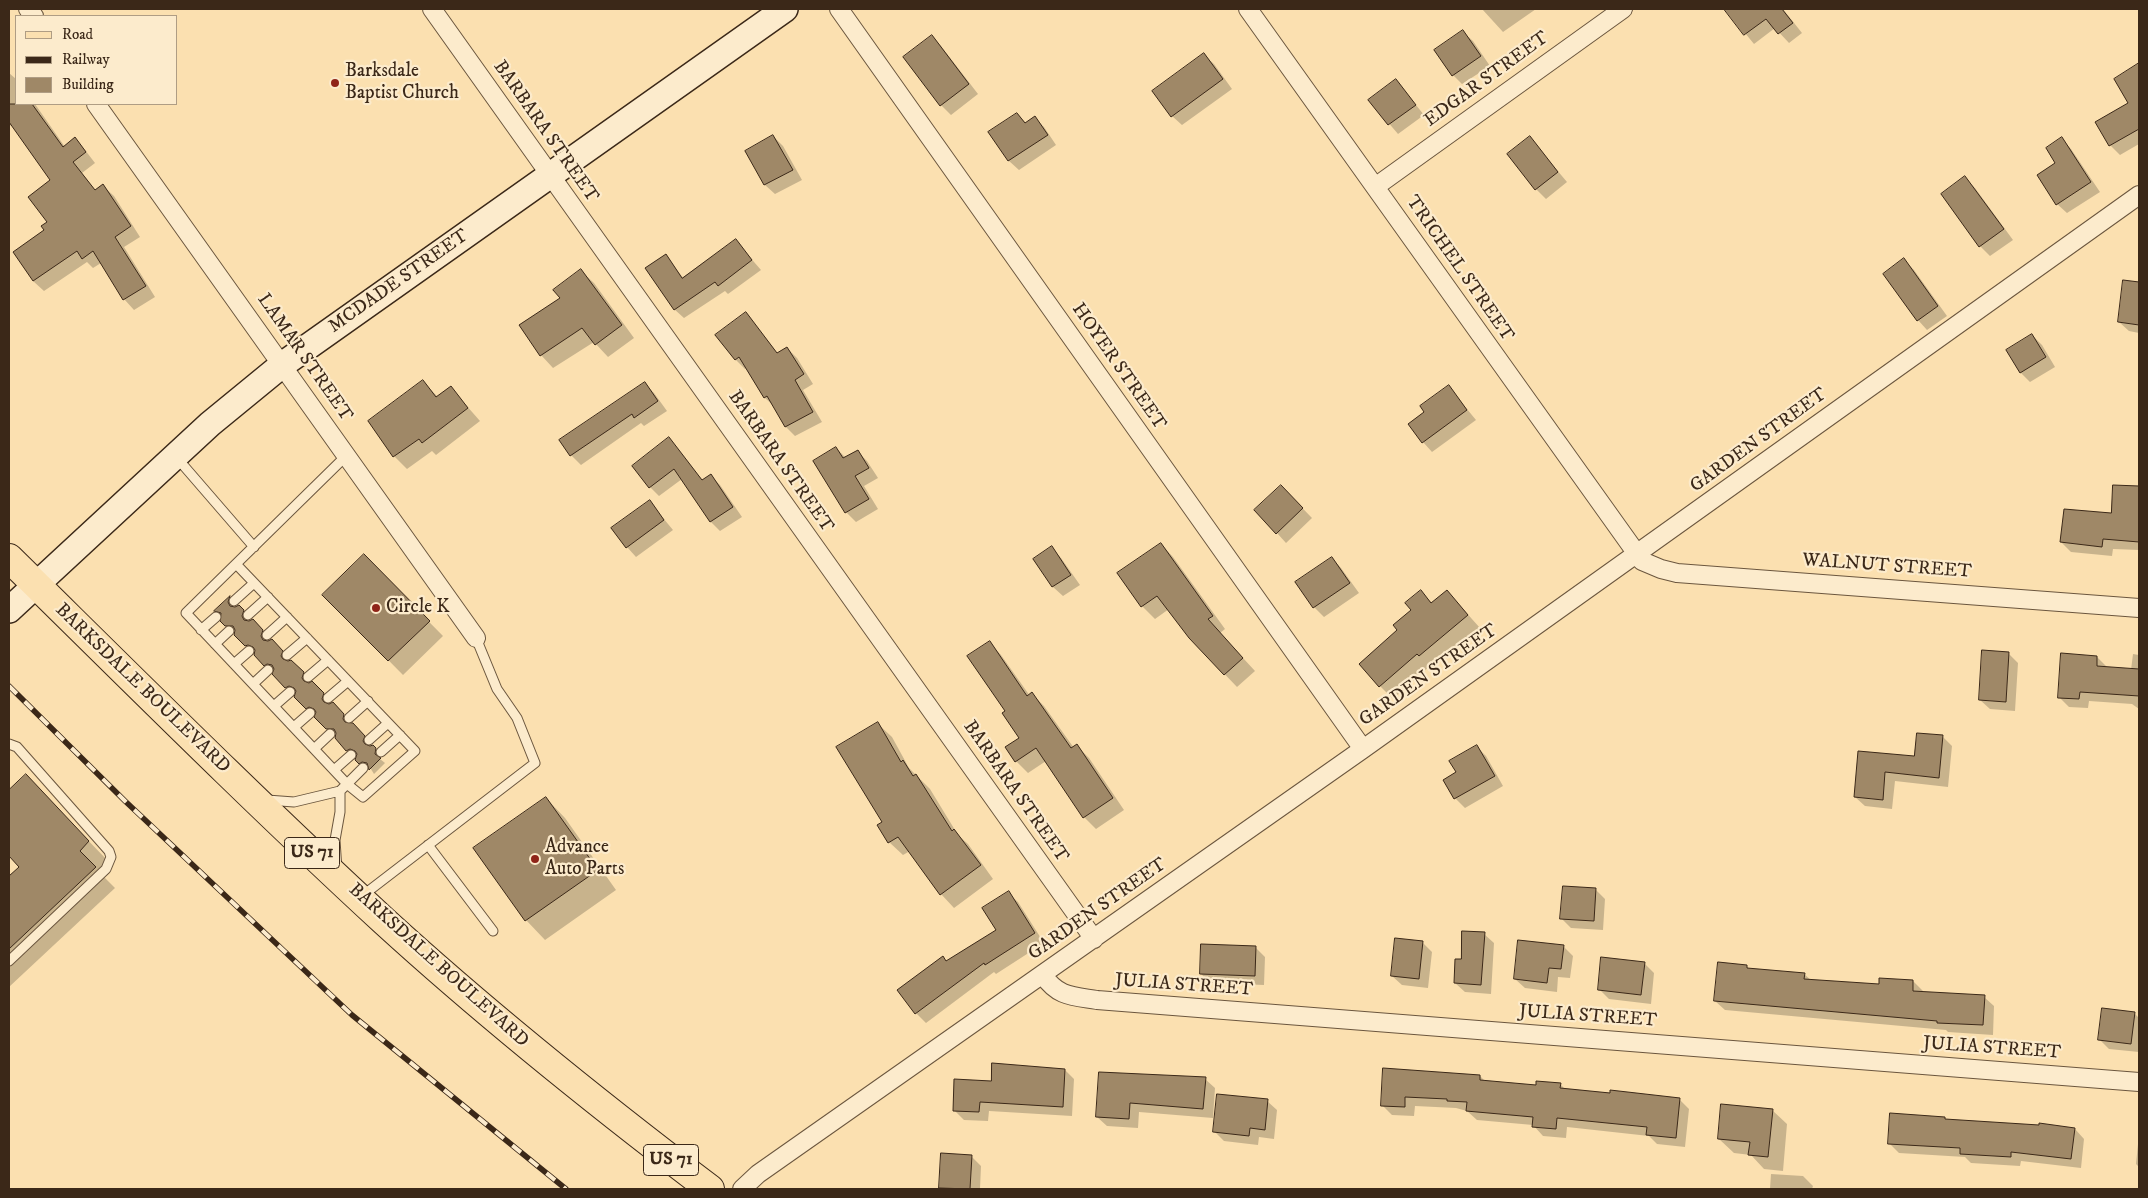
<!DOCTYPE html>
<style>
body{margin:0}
#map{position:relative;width:2148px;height:1198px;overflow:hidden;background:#fbe0b0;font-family:"IM FELL DW Pica",serif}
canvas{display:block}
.frame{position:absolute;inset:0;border:10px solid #3b2818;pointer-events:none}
.legend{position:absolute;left:15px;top:15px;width:162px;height:90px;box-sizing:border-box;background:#fcebcc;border:1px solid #af9d84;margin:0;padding:6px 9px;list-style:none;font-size:15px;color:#3b2818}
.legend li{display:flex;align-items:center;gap:10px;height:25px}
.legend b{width:25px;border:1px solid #af9d84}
</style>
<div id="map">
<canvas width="2148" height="1198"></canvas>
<div class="frame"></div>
<ul class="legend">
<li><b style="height:6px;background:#fbe0b0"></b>Road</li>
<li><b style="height:6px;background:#3b2818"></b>Railway</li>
<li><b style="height:14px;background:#9f8867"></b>Building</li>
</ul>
</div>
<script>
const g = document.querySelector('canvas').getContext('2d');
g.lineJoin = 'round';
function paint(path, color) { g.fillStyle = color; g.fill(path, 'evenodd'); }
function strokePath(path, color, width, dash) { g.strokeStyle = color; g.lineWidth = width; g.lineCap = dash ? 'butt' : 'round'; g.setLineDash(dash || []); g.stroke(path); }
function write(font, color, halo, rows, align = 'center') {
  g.font = font + ' "IM FELL DW Pica",serif'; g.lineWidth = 4.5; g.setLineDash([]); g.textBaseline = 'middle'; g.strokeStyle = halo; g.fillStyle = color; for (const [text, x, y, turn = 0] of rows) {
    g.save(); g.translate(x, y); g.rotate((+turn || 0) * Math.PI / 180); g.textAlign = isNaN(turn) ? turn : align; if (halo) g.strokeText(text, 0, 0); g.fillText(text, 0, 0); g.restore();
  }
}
paint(new Path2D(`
 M1482 9H1536L1503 32Z
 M1730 9H1783L1802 33 1789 43 1775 28 1754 44 1727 11Z
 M1463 32 1473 41 1490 66 1462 84 1453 75Z
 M932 36 941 46 978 94 951 115 941 105Z
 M1204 55 1214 64 1232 89 1182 125 1172 116Z
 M2139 64V144L2120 155 2110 145 2130 104 2116 80Z
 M9 73 16 79V104H35L65 147 75 139 85 150 95 163 82 173 96 191 103 186 114 196 140 237 124 247 155 297 134 310 124 299 101 263 93 268 87 262 44 291 33 281 46 231 52 180 12 125 9 126Z
 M1396 80 1424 115 1398 134 1369 100Z
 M1017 114 1026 123 1035 118 1044 127 1056 145 1019 170 1009 161 990 132Z
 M773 136 783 146 802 180 775 194 765 185 747 151Z
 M1530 138 1567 182 1546 199 1536 189Z
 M2062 139 2071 149 2100 192 2067 213 2057 204V163Z
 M1965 178 1975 188 2013 240 1990 256 1980 246 1942 194Z
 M735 240 761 270 728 294 725 291 684 318 674 309 666 256 684 279Z
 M1904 260 1914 270 1947 316 1927 330 1918 320Z
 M581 271 594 283 634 338 608 357 594 342 553 368 541 355 562 298Z
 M2124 282 2139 283V333L2129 331 2119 322Z
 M746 313 778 354 787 348 797 358 813 384 803 390 822 422 795 436 786 427 775 407 765 398 746 368 745 369 735 359Z
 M2032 335 2042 345 2055 367 2030 382 2021 373 2007 350Z
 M423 382 438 397 451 388 480 421 436 455 432 451 407 469 394 456Z
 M644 383 654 393 667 411 644 426 641 423 581 465 571 455Z
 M1448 386 1476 420 1432 452 1423 442 1426 412Z
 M669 439 703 481 711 476 720 485 742 517 720 531 710 521 682 479 659 496 650 487Z
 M836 448 846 458 857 451 867 461 878 478 864 486 878 509 856 522 846 512Z
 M1281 486 1312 518 1286 543 1277 533Z
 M2114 486 2139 488V550L2113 549 2112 556 2071 552 2061 542 2112 515Z
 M649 501 673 530 636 557 627 547Z
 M1161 544 1173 557 1225 629 1220 633 1255 671 1237 687 1189 637 1169 609 1155 619 1142 606 1119 573Z
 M1052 548 1061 558 1080 585 1063 596 1053 587 1035 559Z
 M364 556 443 636 403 675 324 595Z
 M1332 558 1341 568 1359 593 1324 617 1314 607Z
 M1447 591 1480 628 1432 668 1430 666 1393 699 1380 686 1399 630 1413 610 1421 592 1433 604Z
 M230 598 233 602 232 607H238L248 616 246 621 257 625 267 636 265 641 276 645 286 656 285 661 296 666 308 678 306 683 317 688 328 699 326 704H332L348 720V725L353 724 369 741 368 747 373 746 380 753V759L385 763 374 774 369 766 364 767 356 760 359 754 352 755 337 733H332L316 717 318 712H311L306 708 298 691 291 692 274 674 276 669H269L255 655 257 650H250L235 635 236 630H231L222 621V616L216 611Z
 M990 643 1001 655 1030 696 1032 694 1044 706 1074 748 1077 746 1089 758 1124 810 1096 829 1084 817 1046 761 1028 773 1016 761 1006 747 1020 738 1006 712Z
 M2008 653 2018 663 2015 711 1990 709 1980 700Z
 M2133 654 2139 655V709L2132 704 2089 701 2088 708 2069 707 2060 698 2097 657 2107 667 2131 670Z
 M878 724 892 737 909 768 930 789 958 835 968 844 993 879 954 908 941 894 910 851 903 855 889 842 884 823Z
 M1943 737 1952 746 1948 787 1895 781 1892 809 1865 806 1855 797 1859 752 1916 757Z
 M1477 747 1486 756 1503 786 1465 808 1455 798 1458 773Z
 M26 776 108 861 98 871 115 888 9 987V878L21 867 9 854V792Z
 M546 798 565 818 616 890 545 940 526 920Z
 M1596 890 1605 899 1603 930 1571 928 1562 919Z
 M1008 893 1018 902 1044 943 996 974 994 972 926 1023 916 1013 943 958 947 962 997 931Z
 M1484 934 1494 943 1491 994 1465 992 1455 983 1462 960Z
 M1423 943 1432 952 1428 988 1402 985 1392 976Z
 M1563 946 1573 956 1570 978 1558 977 1557 992 1525 988 1515 979Z
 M1255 947 1265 957 1264 985 1211 983 1201 974Z
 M1644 963 1654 973 1651 1004 1609 999 1600 990Z
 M1746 966 1750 970 1804 974 1812 981 1880 986 1913 981 1923 991 1922 993 1984 997 1994 1006 1993 1035 1948 1032 1946 1030 1725 1010 1715 1001Z
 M2134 1013 2139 1018V1052L2109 1049 2100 1040Z
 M1065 1070 1074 1079 1072 1116 989 1111 988 1121 964 1120 954 1110 992 1082Z
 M1384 1070 1480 1076 1486 1082 1537 1087 1560 1084 1565 1089 1679 1099 1689 1109 1685 1147 1657 1144 1649 1136 1567 1127 1566 1138 1543 1136 1533 1125 1477 1120 1467 1111 1456 1108 1415 1106 1414 1116 1392 1115 1382 1105Z
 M1100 1073 1205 1079 1215 1088 1213 1118 1139 1112 1138 1128 1107 1126 1097 1117Z
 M1267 1101 1277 1110 1274 1139 1259 1137 1258 1145 1224 1141 1214 1131Z
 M1772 1110 1787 1124 1783 1171 1764 1169 1751 1155 1734 1153 1719 1139Z
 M1944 1118 1947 1120 2075 1129 2084 1139 2081 1168 2021 1161 2020 1166 1971 1163 1965 1157 1899 1153 1889 1143Z
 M2139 1134V1167L2136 1164Z
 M971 1156 981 1166 980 1189H942L940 1187Z
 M1771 1174 1803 1176 1813 1186 1812 1189H1770Z`), '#0003');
const building = new Path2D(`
 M1724 9H1782L1793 23 1778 34 1766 19 1744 35Z
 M1463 30 1481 56 1452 76 1434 50Z
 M932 35 969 84 940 106 903 57Z
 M1204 53 1223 79 1171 117 1152 91Z
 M2139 63V129L2109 146 2095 122 2128 103 2114 79Z
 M1396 79 1416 105 1388 125 1368 100Z
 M9 104H32L63 147 75 137 86 152 73 162 95 190 103 184 131 226 115 237 146 286 123 300 93 251 82 259 77 251 33 281 13 252 44 230 41 226 47 222 28 197 50 180 9 122Z
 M1017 113 1025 123 1035 116 1048 135 1008 161 988 132Z
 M773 135 793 170 764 185 745 151Z
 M1530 136 1558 172 1535 190 1507 154Z
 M2062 137 2091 182 2056 205 2037 175 2055 163 2046 148Z
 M1965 176 2004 229 1979 247 1941 194Z
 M736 239 752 260 718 286 715 282 674 310 645 268 666 254 682 278Z
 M1904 258 1938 306 1917 321 1883 274Z
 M581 269 622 325 595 345 582 328 540 356 519 325 560 298 553 290Z
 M2123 280 2139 282V325L2118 322Z
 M746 312 777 353 787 347 804 374 795 380 813 412 785 427 767 396 764 398 739 357 735 360 715 335Z
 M2032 334 2046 357 2020 373 2006 350Z
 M423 380 436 397 451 386 468 408 422 443 419 439 393 457 368 421Z
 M645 382 658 401 634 418 632 414 570 456 559 440Z
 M1449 385 1467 410 1422 443 1408 424 1424 412 1420 406Z
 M669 437 702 480 711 474 733 507 710 522 674 469 649 488 632 466Z
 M836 447 843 458 858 450 869 468 855 476 869 499 845 513 813 461Z
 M1281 485 1303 508 1276 534 1254 510Z
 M2113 485 2139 486V542L2103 539 2102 547 2060 542 2064 509 2111 513Z
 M650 500 664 520 626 548 611 528Z
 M1161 543 1213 616 1208 619 1243 658 1224 675 1189 638 1157 596 1141 607 1117 573Z
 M1052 546 1071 575 1052 587 1033 559Z
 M364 554 430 621 388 661 322 595Z
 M1332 557 1350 583 1313 608 1295 582Z
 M1421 590 1431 603 1447 590 1468 615 1419 656 1417 654 1379 687 1359 664 1397 630 1393 625 1411 610 1405 603Z
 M230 596 228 602 230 606 235 607 239 605 244 610 242 616 244 620 249 621 253 619 263 630 261 636 263 640 268 641 272 639 283 651 281 656 283 659 288 661 291 660 304 672 302 678 304 681 309 683 312 681 324 693 322 699 324 702 329 704 333 702 344 714 343 719 345 722 353 723 365 736 363 741 365 744 370 746 373 745 376 748 375 754 381 758 369 770 367 763 362 762 359 764 355 760 357 754 355 751 350 749 346 751 335 738 336 733 334 729H326L314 717 316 712 314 709 309 707 306 709 294 697 296 691 294 688 289 686 285 688 272 674 274 669 272 665 267 664 264 666 254 655 255 650 253 647 248 645 245 646 234 635 235 630 233 626H225L220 621 221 613 214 611Z
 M990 641 1027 696 1032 692 1071 748 1077 744 1113 798 1083 818 1036 748 1015 762 1005 747 1019 738 1002 713 1005 711 967 656Z
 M1982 650 2009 652 2006 702 1979 700Z
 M2061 653 2097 656V666L2139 669V696L2080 692 2079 699 2058 698Z
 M878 722 901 762 903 760 913 776 916 774 952 831 954 829 981 865 940 895 898 837 888 843 877 825 882 822 836 747Z
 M1917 733 1943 735 1939 778 1885 772 1883 800 1854 797 1858 751 1914 756Z
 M1477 745 1495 776 1454 799 1443 780 1456 772 1449 761Z
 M26 774 89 841 80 851 96 867 9 949V876L19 867 9 856V790Z
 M546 797 598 870 525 921 473 848Z
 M1563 886 1596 888 1594 921 1560 919Z
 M1009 891 1035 933 985 965 984 963 915 1014 897 990 943 956 946 961 996 930 982 908Z
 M1462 931 1485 932 1481 985 1454 983 1455 959H1461Z
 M1395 938 1423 941 1419 979 1391 976Z
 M1518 940 1564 945 1561 969 1549 968 1547 983 1514 979Z
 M1201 944 1256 946 1255 976 1200 974Z
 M1601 957 1645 962 1641 995 1598 990Z
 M1718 962 1747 965V968L1805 973 1804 979 1879 984V978L1913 980V991L1985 995 1983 1025 1937 1023V1021L1714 1001Z
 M2102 1008 2135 1012 2131 1044 2098 1040Z
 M992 1063 1065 1069 1063 1107 980 1102 979 1112 953 1111 954 1079 991 1081Z
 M1383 1068 1480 1075V1080L1536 1085V1081L1561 1083 1560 1088 1610 1093V1090L1680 1098 1676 1138 1646 1135 1647 1127 1557 1118 1556 1129 1532 1127 1533 1117 1466 1111 1467 1102 1447 1101V1099L1405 1097V1107L1381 1106Z
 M1099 1072 1206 1077 1203 1109 1130 1103 1129 1119 1096 1117Z
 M1217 1094 1268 1099 1265 1130 1250 1128 1249 1136 1213 1132Z
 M1721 1104 1773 1109 1768 1157 1748 1155 1750 1142 1718 1139Z
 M1890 1113 1945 1117V1119L2039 1125V1123L2075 1128 2071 1159 2011 1152V1157L1960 1154V1148L1888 1144Z
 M941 1153 972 1155 970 1189 939 1188Z`);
paint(building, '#9f8867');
strokePath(building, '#3b2818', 1);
const lane = new Path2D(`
 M177 458 254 547
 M236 564 415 751 363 797 347 784 186 613 347 455
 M234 601 254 583
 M248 615 268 597
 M201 630 216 617
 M267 635 287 617
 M215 644 229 631
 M287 655 307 638
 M234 664 249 651
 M308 677 328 660
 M253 684 268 670
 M328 698 348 681
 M274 706 290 692
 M349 718 368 701
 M294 727 310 713
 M369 740 388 723
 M9 744 17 747 109 851 111 857 106 869 9 961
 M314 749 330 734
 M381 752 400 735
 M334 770 351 755
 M267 800 294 802 340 791 363 768
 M428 845 493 931
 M337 870 335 840 340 812V791
 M362 896 535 763 517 718 497 689 476 638`);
const street = new Path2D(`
 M28 9 34 16
 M432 9 1094 939
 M839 9 1363 749
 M1248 9 1642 561 1661 569 1677 573 2139 608
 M96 104 476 638
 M1375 187 1623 9
 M1043 975C1058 997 1072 996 1097 1000L2139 1082
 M742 1189 758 1174 1363 749 2139 195`);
const secondary = new Path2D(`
 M9 610 210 424 282 365 785 9`);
const primary = new Path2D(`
 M9 558C133 680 256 803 384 921 488 1016 598 1104 710 1189`);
strokePath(lane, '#6b563e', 11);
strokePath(street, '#6b563e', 20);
strokePath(secondary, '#3b2818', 28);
strokePath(primary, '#3b2818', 30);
strokePath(lane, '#fcebcc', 9);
strokePath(street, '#fcebcc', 18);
strokePath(secondary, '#fcebcc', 25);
strokePath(primary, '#fbe0b0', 28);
const rail = new Path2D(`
 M9 686 125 801 352 1015 566 1189`);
strokePath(rail, '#3b2818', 5.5);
strokePath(rail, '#fcebcc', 4, [11]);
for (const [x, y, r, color] of [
 [335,83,5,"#8f2418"],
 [376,608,5,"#8f2418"],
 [535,859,5,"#8f2418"]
]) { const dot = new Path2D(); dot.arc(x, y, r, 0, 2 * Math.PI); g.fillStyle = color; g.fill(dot); strokePath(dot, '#fcebcc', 2); }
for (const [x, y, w] of [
 [312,853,55],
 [671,1160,55]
]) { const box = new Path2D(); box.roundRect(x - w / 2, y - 15.5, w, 31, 4); g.fillStyle = '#fcebcc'; g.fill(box); strokePath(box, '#3b2818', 1); }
write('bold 18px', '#3b2818', null, [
 ["US 71",312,853],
 ["US 71",671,1160]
]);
write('19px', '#3b2818', '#fcebcc', [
 ["Barksdale",345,72],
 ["Baptist Church",345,94],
 ["Circle K",386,608],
 ["Advance",545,848],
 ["Auto Parts",545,870]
], 'left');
write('19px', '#3b2818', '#fcebcc', [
 ["EDGAR STREET",1487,80,-36],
 ["BARBARA STREET",545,132,55],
 ["TRICHEL STREET",1459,269,55],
 ["MCDADE STREET",399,282,-35],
 ["LAMAR STREET",304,358,55],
 ["HOYER STREET",1118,367,55],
 ["GARDEN STREET",1759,441,-36],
 ["BARBARA STREET",780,462,55],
 ["WALNUT STREET",1887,567,4],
 ["GARDEN STREET",1429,676,-35],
 ["BARKSDALE BOULEVARD",142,689,44],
 ["BARBARA STREET",1015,792,55],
 ["GARDEN STREET",1098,910,-35],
 ["BARKSDALE BOULEVARD",438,966,42],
 ["JULIA STREET",1184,986,4],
 ["JULIA STREET",1588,1017,4],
 ["JULIA STREET",1992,1049,4]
]);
</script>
